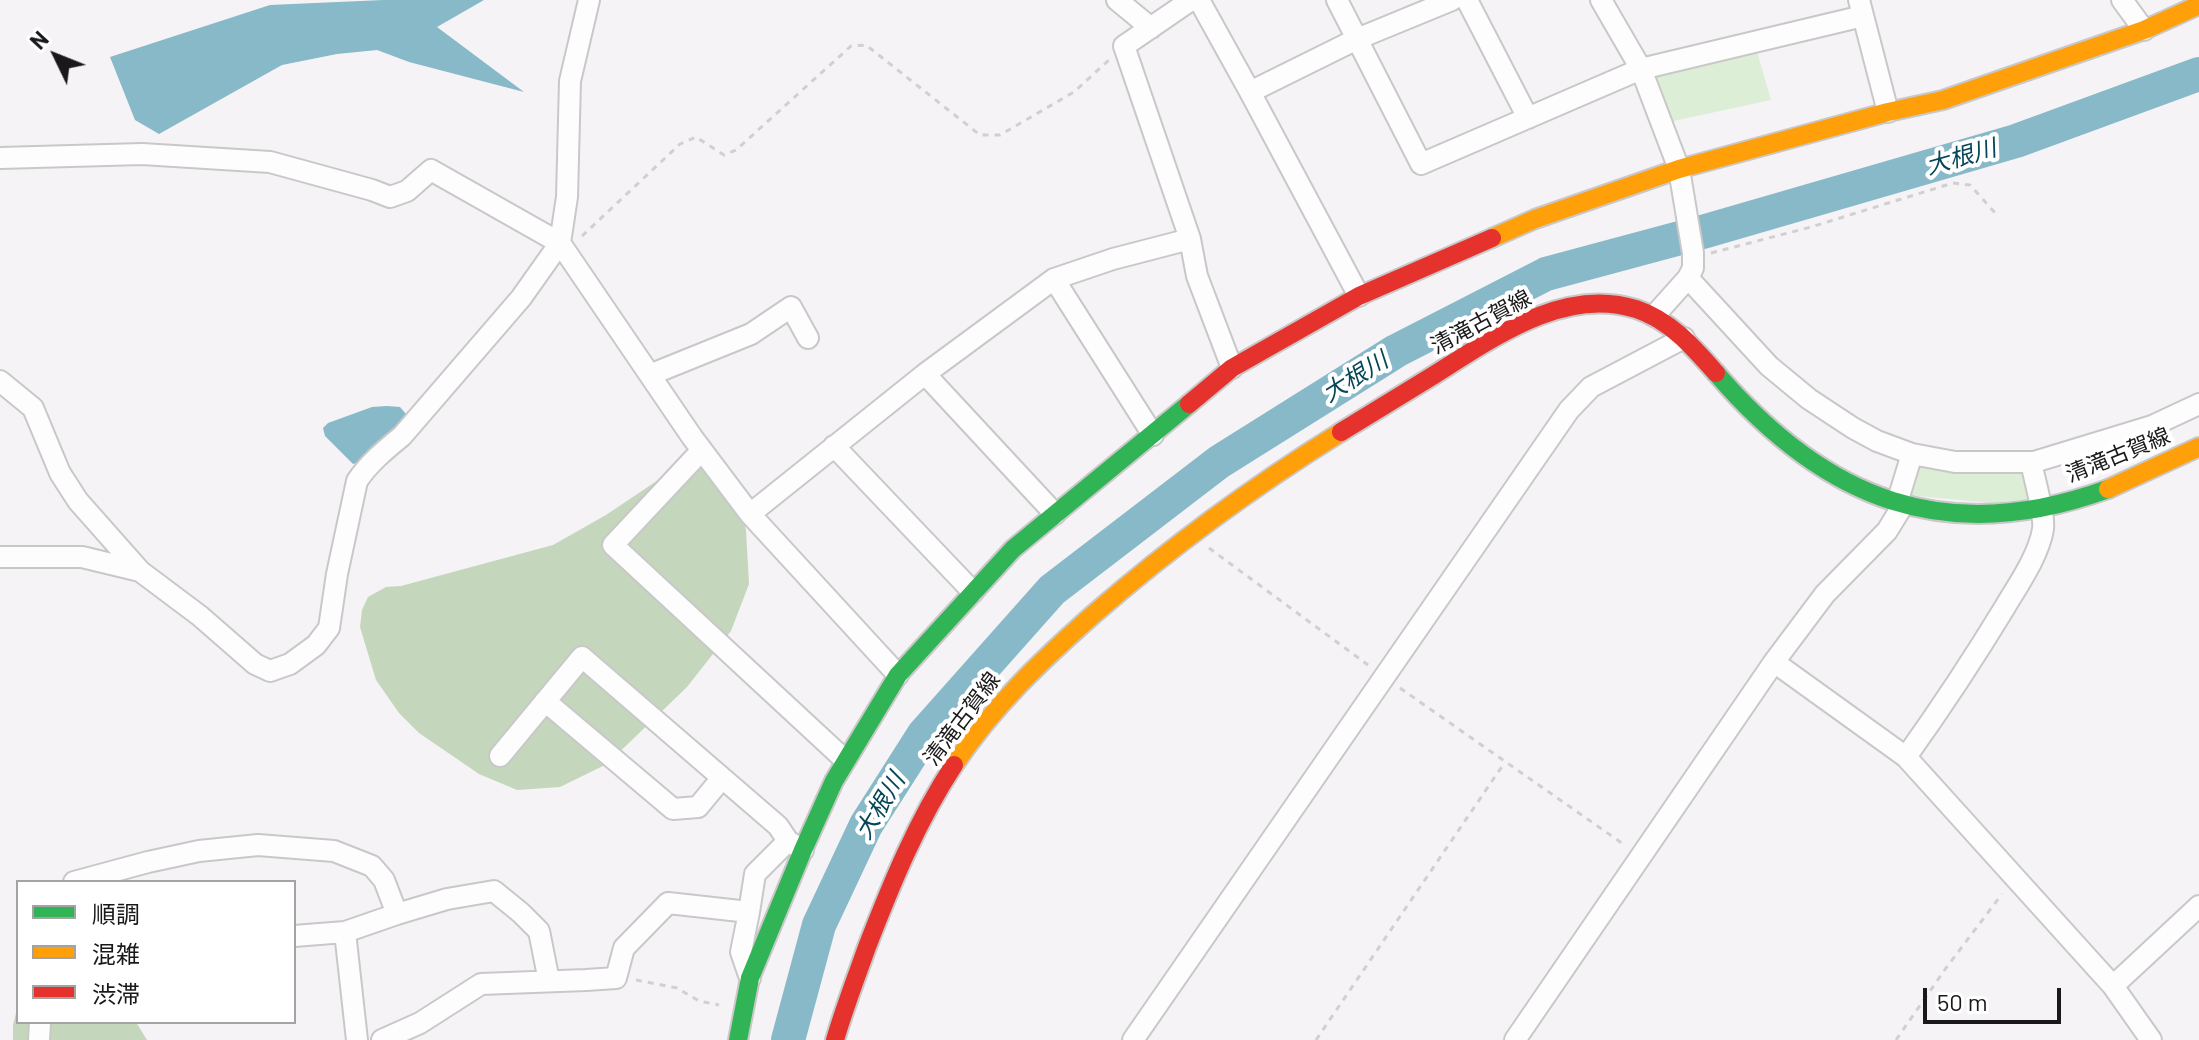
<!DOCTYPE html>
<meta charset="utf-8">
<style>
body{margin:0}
#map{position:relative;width:2199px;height:1040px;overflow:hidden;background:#f5f3f6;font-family:Barlow,"Noto Sans JP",sans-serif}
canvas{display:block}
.legend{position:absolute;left:16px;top:880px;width:280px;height:144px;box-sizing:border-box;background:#fff;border:2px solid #a3a3a3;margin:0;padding:10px 14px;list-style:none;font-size:24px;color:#19181a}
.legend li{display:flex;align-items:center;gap:16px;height:40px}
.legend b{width:40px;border:2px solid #a3a3a3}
.north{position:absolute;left:16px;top:16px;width:80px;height:80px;-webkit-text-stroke:6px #fff;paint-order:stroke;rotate:313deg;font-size:22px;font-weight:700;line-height:32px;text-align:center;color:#19181a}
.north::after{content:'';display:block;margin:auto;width:28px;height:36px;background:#19181a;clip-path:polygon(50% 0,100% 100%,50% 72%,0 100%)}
.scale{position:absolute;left:1923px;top:988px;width:138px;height:36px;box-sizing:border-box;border:4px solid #19181a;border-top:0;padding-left:10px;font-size:24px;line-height:28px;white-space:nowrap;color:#19181a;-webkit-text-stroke:6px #fff;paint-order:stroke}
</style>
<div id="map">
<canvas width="2199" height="1040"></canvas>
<ul class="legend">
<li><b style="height:10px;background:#30b455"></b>順調</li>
<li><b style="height:10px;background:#ff9f0a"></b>混雑</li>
<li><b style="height:10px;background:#e5322d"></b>渋滞</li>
</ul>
<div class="north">N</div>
<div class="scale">50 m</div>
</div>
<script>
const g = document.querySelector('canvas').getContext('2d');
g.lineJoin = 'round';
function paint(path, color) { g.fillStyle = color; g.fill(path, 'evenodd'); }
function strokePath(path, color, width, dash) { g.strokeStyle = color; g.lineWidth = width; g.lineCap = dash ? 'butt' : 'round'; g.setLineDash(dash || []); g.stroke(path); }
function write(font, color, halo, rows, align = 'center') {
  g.font = font + ' Barlow,"Noto Sans JP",sans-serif'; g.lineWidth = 8; g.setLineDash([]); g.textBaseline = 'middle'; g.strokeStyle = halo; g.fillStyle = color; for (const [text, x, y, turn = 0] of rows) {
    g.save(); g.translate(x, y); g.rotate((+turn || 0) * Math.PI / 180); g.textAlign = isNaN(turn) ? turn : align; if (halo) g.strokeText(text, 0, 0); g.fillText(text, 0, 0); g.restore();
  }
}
paint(new Path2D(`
 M1756 48 1771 100 1669 122 1652 75Z
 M1918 463 2023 468 2033 499 1990 503 1908 495Z`), '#ddeed7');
paint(new Path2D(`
 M706 464 738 496 746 530 749 584 731 631 687 687 607 764 560 787 517 790 479 774 419 733 399 713 376 680 360 627 362 610 368 597 386 587 401 586 553 545 606 515 673 470Z
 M18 1005V1022H136L147 1040H13V1025Z`), '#c4d6bc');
paint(new Path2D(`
 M383 0H484L437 27 524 92 409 62 377 50 337 54 282 65 159 134 135 120 110 57 270 5Z
 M387 406 400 407 406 414C393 432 376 460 353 464L325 436 323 428 328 423 372 407Z`), '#87b9c8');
strokePath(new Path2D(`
 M788 1040 819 925 866 825 924 734 1052 590 1219 462 1396 351 1546 274 1706 231 2016 141 2199 74`), '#87b9c8', 34);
const street = new Path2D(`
 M1117 0 1151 28
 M1191 0 1124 46 1190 239 1197 276 1232 368
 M1199 0 1250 92 1359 296
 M1337 0 1421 164 1641 69 1863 16
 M1467 0 1528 118
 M1601 0 1641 69 1679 169 1693 253V268L1688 278 1654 316
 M1859 0 1888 112
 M2122 0 2144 30
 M1250 92 1357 39 1452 0
 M0 158 142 154 270 162 372 190 390 197 407 191 431 170 560 243 692 437 750 514 898 675
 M1688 278 1769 366 1809 399 1853 428 1877 441 1912 454 1955 462H2034L2152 426 2199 404
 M1054 279 1153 435
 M652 374 751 334 791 307 808 338
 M925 374 1055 514
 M0 381 33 408 60 473 78 501 140 571 200 616 255 664 270 671 290 664 316 645 329 628 337 574 357 481C369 463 385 450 402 436L521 298 560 243 567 197 570 81 589 0
 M834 446 973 592
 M702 450 613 545 845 760
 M1897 503 1912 454
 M750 514 925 374 1054 279 1113 259 1190 239
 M0 557H82L140 571
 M1774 662 1906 757 2113 986 2151 1040
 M545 701 673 809 698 807 722 778
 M500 756 582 657 778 826 788 841
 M1906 757C1941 708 1974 658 2005 607 2018 585 2039 555 2043 529 2045 515 2034 478 2031 462
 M74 882 148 862 199 851 258 845 334 851 372 866 384 880 397 914 447 899 494 891 521 913 539 931 549 981
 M749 912 741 952 750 978
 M345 932 357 1040
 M294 936 345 932 397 914
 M2113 986 2199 906
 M39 1040 40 1022
 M382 1040 420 1023 481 984 586 980 616 978 624 948 668 903 749 912 755 874 788 841 803 850
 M1133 1040 1569 410 1591 387 1684 338
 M1515 1040 1774 662 1825 594 1887 531 1903 505`);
const fast = new Path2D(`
 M1716 373C1825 500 1946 548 2108 489
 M738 1040 750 978 803 850 834 781 898 675 1013 549 1189 404`);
const slow = new Path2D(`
 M1492 238 1535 219 1679 169 1888 112 1943 100 2144 30 2199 5
 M2108 489 2199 447
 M954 765C993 706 1042 660 1095 613 1172 546 1254 486 1341 432`);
const jam = new Path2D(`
 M1189 404 1232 368 1359 296 1492 238
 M1341 432C1372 413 1403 394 1434 375 1493 338 1564 286 1636 309 1670 320 1694 348 1716 373
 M835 1040C844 1009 856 978 867 947 891 885 917 821 954 765`);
strokePath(street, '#c9c8c9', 24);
strokePath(fast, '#c9c8c9', 22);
strokePath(slow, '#c9c8c9', 22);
strokePath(jam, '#c9c8c9', 22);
strokePath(new Path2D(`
 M582 236 680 144 696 137 724 155 736 150 851 46 866 45 980 135H1000L1074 92 1110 59
 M1711 253 1811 227 1953 183 1970 185 1997 215
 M1209 548 1368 665
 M1400 688 1626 846
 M636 980 677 988 699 1001 719 1005
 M1316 1040 1505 762
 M1896 1040 1946 968 2002 894`), '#d1d0d1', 3, [6, 6]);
strokePath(street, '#fefdfe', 20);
strokePath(fast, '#30b455', 18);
strokePath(slow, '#ff9f0a', 18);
strokePath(jam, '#e5322d', 18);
write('22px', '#19181a', '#fff', [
 ["清滝古賀線",1481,322,-28],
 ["清滝古賀線",2118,455,-22],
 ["清滝古賀線",962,719,-53]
]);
write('italic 24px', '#044757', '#fff', [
 ["大根川",1961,157,-16],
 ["大根川",1355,377,-32],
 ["大根川",880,806,-59]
]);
</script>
